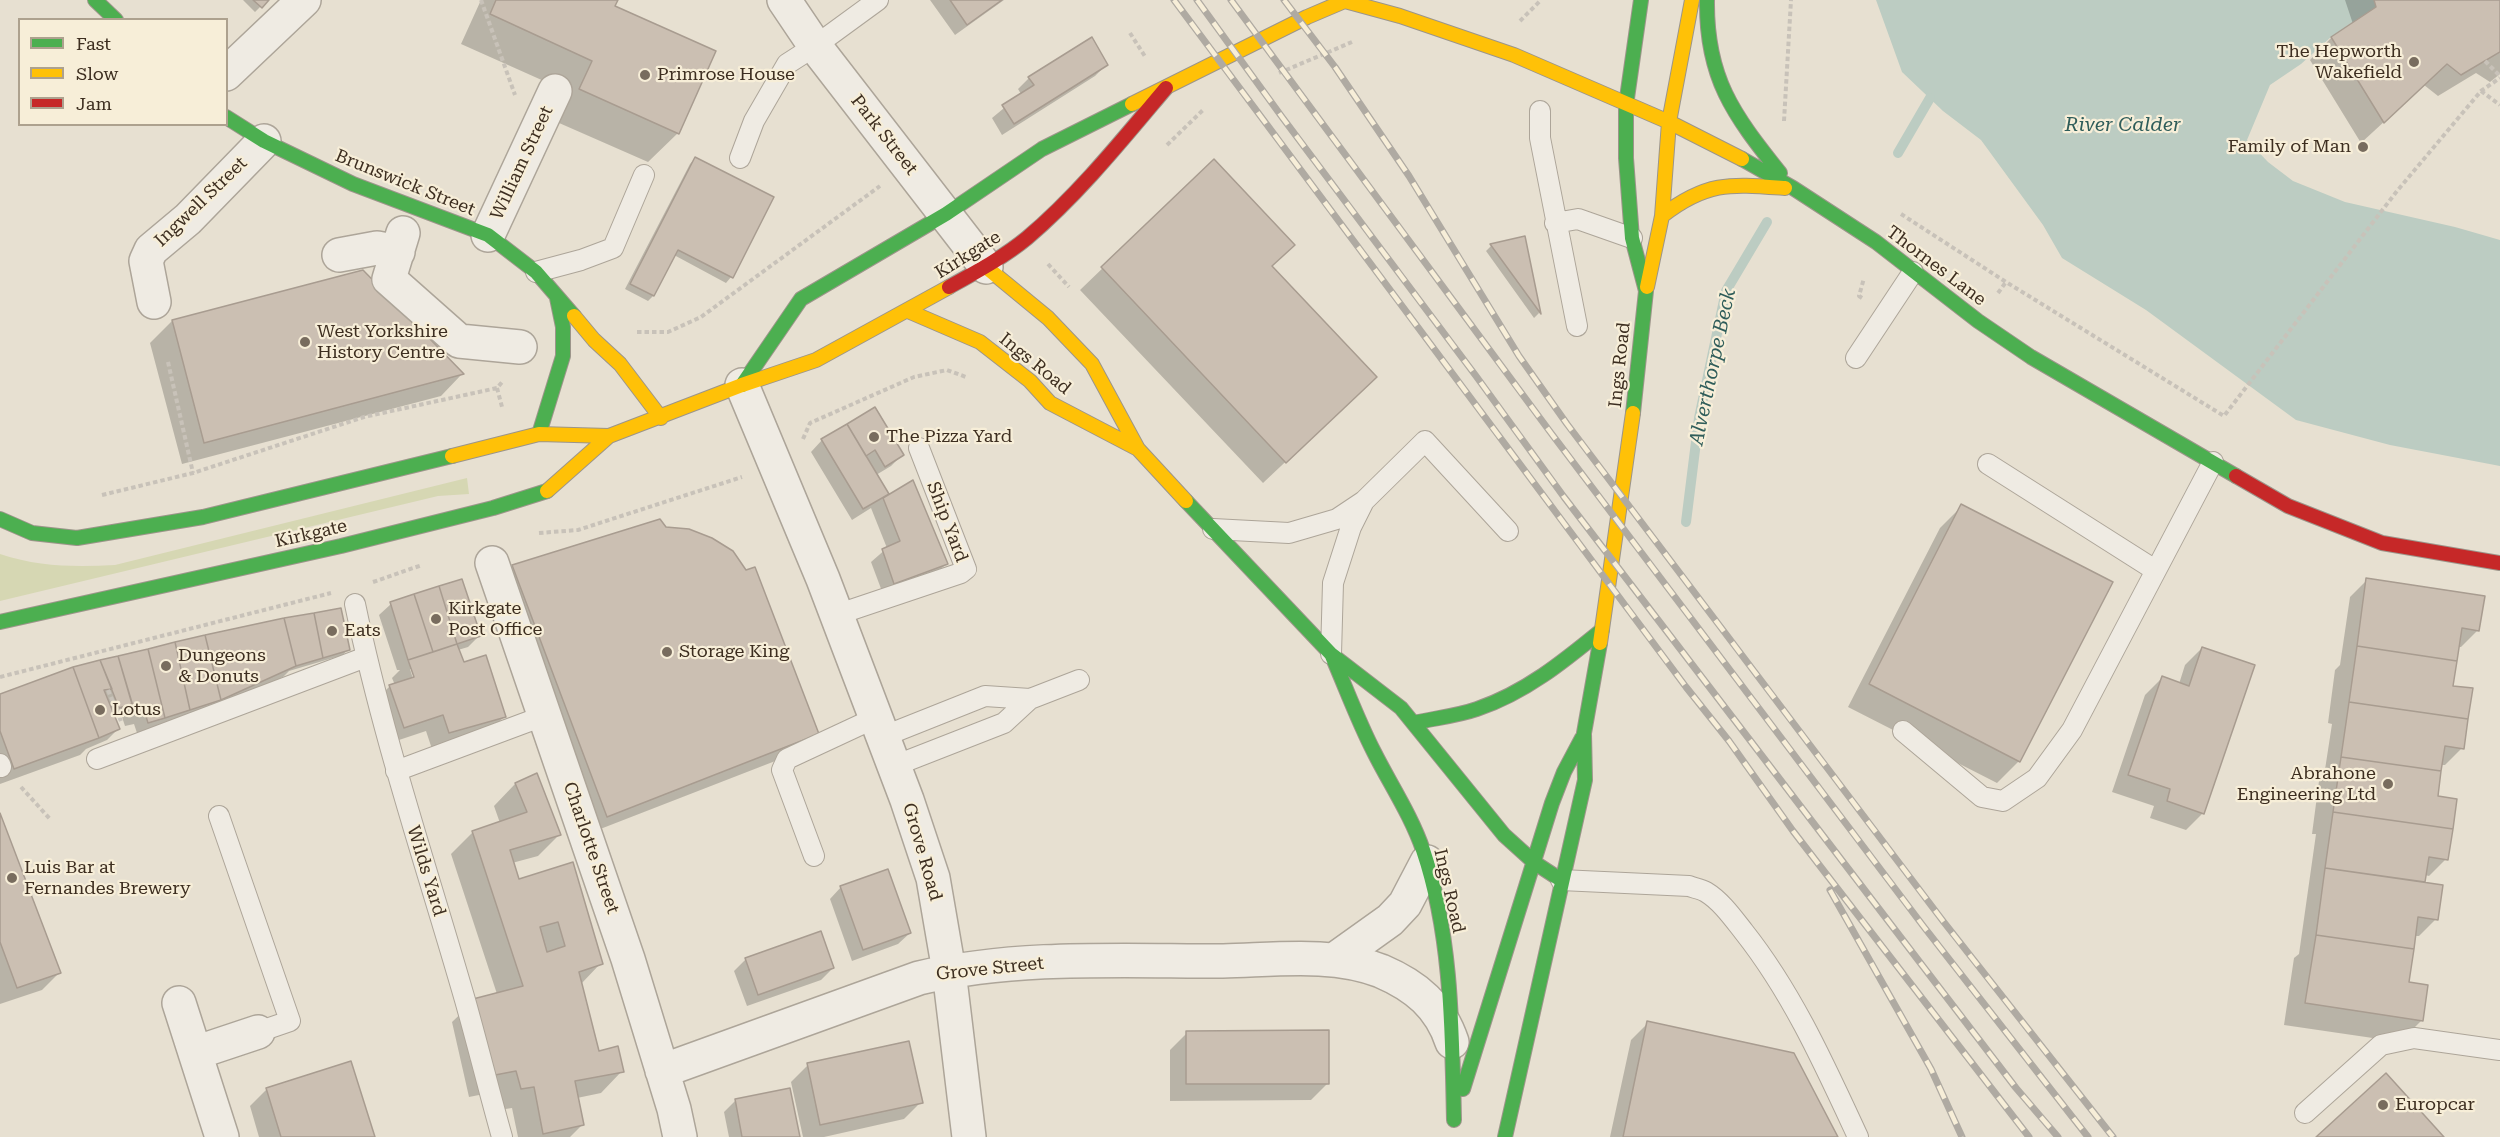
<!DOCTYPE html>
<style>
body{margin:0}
#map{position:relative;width:2500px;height:1137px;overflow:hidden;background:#e7e0d1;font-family:"Roboto Serif",serif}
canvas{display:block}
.legend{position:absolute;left:18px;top:18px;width:210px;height:108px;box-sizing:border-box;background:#f7eed8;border:2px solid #ada18e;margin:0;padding:8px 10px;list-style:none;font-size:18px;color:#3d2e20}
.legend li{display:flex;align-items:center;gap:12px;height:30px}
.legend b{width:30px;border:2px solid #ada18e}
</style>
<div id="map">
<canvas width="2500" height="1137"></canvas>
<ul class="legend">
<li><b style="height:8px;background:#4caf50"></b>Fast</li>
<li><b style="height:8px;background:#ffc107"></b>Slow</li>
<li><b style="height:8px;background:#c62828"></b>Jam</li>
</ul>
</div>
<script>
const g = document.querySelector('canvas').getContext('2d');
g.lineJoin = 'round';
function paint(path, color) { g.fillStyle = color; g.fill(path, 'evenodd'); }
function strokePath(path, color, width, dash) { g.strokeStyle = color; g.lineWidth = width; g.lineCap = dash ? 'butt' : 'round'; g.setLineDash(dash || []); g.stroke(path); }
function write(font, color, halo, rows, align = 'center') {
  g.font = font + ' "Roboto Serif",serif'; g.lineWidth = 4.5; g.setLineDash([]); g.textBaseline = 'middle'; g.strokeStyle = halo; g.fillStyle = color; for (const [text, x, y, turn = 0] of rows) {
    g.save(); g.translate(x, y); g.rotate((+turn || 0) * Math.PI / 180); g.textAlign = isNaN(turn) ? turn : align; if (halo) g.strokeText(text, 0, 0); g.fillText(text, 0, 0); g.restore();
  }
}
paint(new Path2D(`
 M467 478 469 494 438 496 0 601V554C39 567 75 567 115 565Z`), '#d6d7b3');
paint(new Path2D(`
 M1876 0H2374L2376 7 2331 37 2301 64 2270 85 2247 140 2268 162 2293 181 2345 202 2455 227 2500 240V466L2390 445 2296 420 2146 310 2062 258 2043 225 1981 140 1943 111 1902 72Z`), '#bcccc2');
paint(new Path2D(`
 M243 0H267L255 12Z
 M481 0H616L613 7 678 133 648 162 550 119 564 90 461 44Z
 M930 0H1004L955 35Z
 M2345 0H2500V74L2490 82 2476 73 2438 96 2424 85 2361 143 2310 60 2331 38 2353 24Z
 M1106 65 1095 76 1002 135 992 118 1021 94 1018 89 1029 78Z
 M695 158 772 198 731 277 726 283 674 255 653 296 648 301 625 289 690 164Z
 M1214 161 1270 267 1353 398 1263 483 1080 290Z
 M1524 238 1539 313 1534 318 1486 251 1491 246Z
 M172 321 462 374 441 396 182 464 150 343Z
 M874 409 902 455 891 466 876 475 889 496 946 564 935 575 883 594 871 562 887 548 871 508 852 520 811 452 822 440Z
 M1962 506 2019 761 1997 783 1848 707 1940 528Z
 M513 566 818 734 801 751 590 833 496 583Z
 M2367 580 2478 630 2461 647H2458L2451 687 2462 748 2445 765H2441L2436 797 2446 859 2429 876 2425 875 2424 883 2436 919 2419 936H2414L2407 983 2422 1020 2400 1042 2284 1025 2294 958 2299 954 2316 834H2312L2319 781 2324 776 2332 724 2328 723 2335 670 2340 665 2350 597Z
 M391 604 479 636 468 647 458 650 463 664 505 716 488 733 432 749 426 731 387 744 373 703 390 686 395 685 392 678 400 670H397L379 615ZM410 669H413L415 685Z
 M175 644 348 649 343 655 289 671 283 677 208 711 137 733 134 724 125 726 120 711 112 713 118 729 107 740 86 749 80 755 0 784V695L73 668Z
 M2202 648 2203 813 2186 830 2150 818 2154 806 2112 792 2145 695 2162 678 2179 684 2185 665Z
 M515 784 560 834 538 856 512 863 518 881 601 963 581 984 598 1052 622 1071 601 1093 577 1098 582 1125 570 1137H518L512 1108 499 1110 494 1092 469 1097 452 1022 474 1001 497 994 451 854 473 832 500 823 494 806Z
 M0 817 59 973 42 990 0 1004Z
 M841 887 910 933 898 944 852 961 830 899Z
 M746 959 833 968 821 980 747 1006 734 971Z
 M1648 1023 1836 1137H1610L1631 1040Z
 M1187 1033 1328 1083 1311 1100 1170 1101V1050Z
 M808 1065 921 1102 904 1119 824 1137H803L791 1082Z
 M267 1089 373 1137H259L250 1106Z
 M735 1101 798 1137H729L724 1112Z`), '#0003');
strokePath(new Path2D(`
 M1898 153 1930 98
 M1686 522 1699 418 1726 291 1767 222`), '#bcccc2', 10);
const building = new Path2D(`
 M253 0H269L262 8Z
 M496 0H618L615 6 716 51 679 134 579 89 592 61 490 14Z
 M950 0H1002L967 25Z
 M2374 0H2500V52L2461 75 2447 64 2384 123 2331 37 2376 7Z
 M1092 37 1108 65 1014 124 1002 105 1034 85 1028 77Z
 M695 157 774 197 733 278 678 250 654 296 630 284Z
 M1214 159 1295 245 1272 266 1377 377 1286 463 1101 267Z
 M1525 236 1541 314 1490 244Z
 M363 270 464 374 204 443 172 320Z
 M875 407 904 455 885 467 875 450 866 456 847 424Z
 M847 424 889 494 863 509 821 439Z
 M913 480 948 564 894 584 882 549 900 541 883 498Z
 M1961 504 2113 582 2020 762 1869 684Z
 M660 519 666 527 689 529 712 538 733 551 746 570 755 567 819 734 607 817 512 565Z
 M2366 578 2485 596 2479 631 2462 628 2457 661 2357 646Z
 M462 579 481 636 457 644 439 586Z
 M439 586 457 644 433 652 414 594Z
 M414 594 433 652 408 660 390 602Z
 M341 608 350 650 323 658 314 613Z
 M314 613 323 658 296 666 284 618Z
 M284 618 296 666 221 700 205 635Z
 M205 635 221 700 190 710 175 642Z
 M175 642 190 710 165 718 148 649Z
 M457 644 464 662 486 655 506 717 449 733 443 715 404 728 389 685 414 677 408 660Z
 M2357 646 2457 661 2453 686 2473 688 2468 719 2349 702Z
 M2202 647 2255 665 2204 814 2167 801 2170 789 2128 775 2162 676 2189 686Z
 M148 649 165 718 148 723 145 713 136 716 118 656Z
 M118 656 132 704 119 708 100 660Z
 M100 660 112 689 104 690 120 729 99 738 73 667Z
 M73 667 99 738 14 769 0 731V694Z
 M2349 702 2468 719 2464 749 2445 746 2441 771 2341 757Z
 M2341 757 2441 771 2438 796 2457 799 2453 829 2333 812Z
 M537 773 561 835 510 850 519 879 573 862 603 964 579 972 599 1051 618 1046 624 1072 575 1081 584 1125 543 1134 534 1087 521 1089 516 1071 490 1076 473 999 523 986 472 831 527 812 515 783ZM558 922 565 946 547 952 540 927Z
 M2333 812 2453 829 2448 860 2429 857 2425 882 2325 868Z
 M0 813 61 973 17 988 0 942Z
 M2325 868 2443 885 2438 920 2418 917 2414 949 2316 935Z
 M888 869 911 933 863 950 840 886Z
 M821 931 834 968 758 995 745 958Z
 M2316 935 2414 949 2409 982 2428 985 2423 1021 2305 1003Z
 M1647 1021 1794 1053 1838 1137H1623Z
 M1329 1030V1084H1186V1031Z
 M909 1041 923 1103 820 1125 807 1063Z
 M351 1061 375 1137H281L266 1088Z
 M2386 1073 2444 1137H2316Z
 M790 1088 800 1137H742L735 1099Z`);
paint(building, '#cbbfb2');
strokePath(building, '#a89c90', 1.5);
const lane = new Path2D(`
 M1540 111V138L1577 326
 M740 158 754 121 787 64 815 46 878 0
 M1555 223 1578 219 1632 238
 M536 272 581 260 613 248 644 175
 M1856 358 1913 272
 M1988 464 2155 570
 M1213 529 1289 533 1337 519 1364 501 1425 441 1508 531
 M355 604C383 739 427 868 465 1000 478 1046 489 1091 502 1137
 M836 615 961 573 966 569 919 448
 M1331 654 1333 583 1351 527 1363 503
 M1903 731 1982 797 2003 801 2037 778 2072 730 2213 462
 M882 737 985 696 1030 699
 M97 759 366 657
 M0 764 1 767
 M894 766 1004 723 1030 699 1079 680
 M396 771 546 715
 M219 816 290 1021 258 1032
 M814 856 782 770 787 759 875 718
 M1561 880 1689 886C1694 888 1701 889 1706 892 1721 901 1733 918 1744 932 1793 994 1825 1066 1858 1137
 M2305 1113 2381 1045 2414 1038 2500 1050`);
const street = new Path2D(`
 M784 0 815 46 986 267
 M226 74 304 0
 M403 233 389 279 459 341 520 347
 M488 235 555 91
 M339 255 377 248 398 252
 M154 302 146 261 151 250 188 219 264 141
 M742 385 823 579 907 800 933 878 949 971 969 1137
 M492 563 628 959 674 1109 680 1137
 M1334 960 1390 920 1405 904 1427 862
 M179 1003 222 1137
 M195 1053 258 1032
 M662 1071 919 978C1018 955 1122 961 1223 961 1274 960 1333 952 1381 971 1416 986 1440 1006 1452 1042`);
const fast = new Path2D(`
 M95 0 116 20
 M1707 0C1706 78 1733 114 1780 173
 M226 117 264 141 353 184 488 235 536 272 574 316
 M1742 159 1793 188 1876 242 1978 321 2031 357 2236 476
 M742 385 801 299 946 214 1042 149 1132 104
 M1633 413 1646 291 1632 238 1626 158V105L1641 0
 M539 434 563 356V327L557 298
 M1186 501 1331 654 1401 708 1504 835 1535 863 1561 880
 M0 519 32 533 77 538 203 517 452 456
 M0 622 341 546 493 508 547 491
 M1332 656C1346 688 1358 721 1374 752 1390 784 1411 815 1423 850 1452 935 1452 1031 1454 1120
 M1414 723C1435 718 1457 716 1477 709 1525 693 1564 661 1602 630
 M1463 1089 1552 803 1564 772 1582 738
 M1505 1137 1585 780 1584 733 1600 643`);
const slow = new Path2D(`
 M1345 1 1400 16 1514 55 1669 122 1742 159
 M1132 104 1307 17 1347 0
 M1662 216C1707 181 1731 184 1785 188
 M986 267 1048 318 1092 364 1138 449 1186 501
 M1647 287 1662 216 1669 122 1692 0
 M908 311 980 342 1030 381 1050 403 1138 449
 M574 316 594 340 620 364 661 418
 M452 456 539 434 609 436
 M547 491 609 436 742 385 816 360 949 287
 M1600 643 1633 413`);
const jam = new Path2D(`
 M949 287C976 272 1004 257 1027 238 1078 195 1123 139 1166 88
 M2236 476 2288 506 2382 543 2500 563`);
strokePath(lane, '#ada599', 22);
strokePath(street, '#ada599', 36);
strokePath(fast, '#9c958a', 16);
strokePath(slow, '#9c958a', 16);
strokePath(jam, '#9c958a', 16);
strokePath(new Path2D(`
 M481 0 515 95
 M1520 21 1541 0
 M1130 33 1146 58
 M2485 61 2500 76
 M1279 73 1352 42
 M2481 91 2500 105
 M1784 121 1791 0
 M1167 145 1203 110
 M1901 214 2006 282 2224 416 2397 191 2481 91 2500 78
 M1048 264 1069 287
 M1998 293 2006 282
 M1862 298 1859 296 1864 278
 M637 332H668L701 317 880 186
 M168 362 193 473
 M497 388 502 407
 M803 439 810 423 914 377 947 370 966 377
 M102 495 193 473 364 417 497 388 503 381
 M539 533 578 530 742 477
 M373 582 422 565
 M0 677 331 593
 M108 690 121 721
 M21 787 50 819`), '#c8c2b9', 4, [4.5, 3]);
strokePath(lane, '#efebe3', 20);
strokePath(street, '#efebe3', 33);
strokePath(fast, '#4caf50', 14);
strokePath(slow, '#ffc107', 14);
strokePath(jam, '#c62828', 14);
const rail = new Path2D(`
 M1174 0 1686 687 1729 741 1793 831 2029 1137
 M1197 0 1282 117 1476 376 1564 497 2016 1088 2058 1137
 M1231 0 1551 433 1924 927 2088 1137
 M1284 0 1335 67 1409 176 1519 356 1567 424 1943 921 2113 1137
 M1830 890 1931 1069 1962 1137`);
strokePath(rail, '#afaaa2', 7);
strokePath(rail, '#f7eed8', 4.5, [14]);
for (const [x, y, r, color] of [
 [2414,62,6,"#786c5e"],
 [645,75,6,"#786c5e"],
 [2363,147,6,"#786c5e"],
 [305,342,6,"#786c5e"],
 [874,437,6,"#786c5e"],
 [436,619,6,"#786c5e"],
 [332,631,6,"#786c5e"],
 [667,652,6,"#786c5e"],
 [166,666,6,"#786c5e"],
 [100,710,6,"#786c5e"],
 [2388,784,6,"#786c5e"],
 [12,878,6,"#786c5e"],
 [2383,1105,6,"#786c5e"]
]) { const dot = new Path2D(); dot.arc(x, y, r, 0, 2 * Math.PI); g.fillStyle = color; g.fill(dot); strokePath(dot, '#f7eed8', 2); }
write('18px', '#3d2e20', '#f7eed8', [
 ["The Hepworth",2402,52,"right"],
 ["Wakefield",2402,73,"right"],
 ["Primrose House",657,75],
 ["Family of Man",2351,147,"right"],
 ["West Yorkshire",317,332],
 ["History Centre",317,353],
 ["The Pizza Yard",886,437],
 ["Kirkgate",448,609],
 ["Post Office",448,630],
 ["Eats",344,631],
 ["Storage King",679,652],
 ["Dungeons",178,656],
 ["& Donuts",178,677],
 ["Lotus",112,710],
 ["Abrahone",2376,774,"right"],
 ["Engineering Ltd",2376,795,"right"],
 ["Luis Bar at",24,868],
 ["Fernandes Brewery",24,889],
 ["Europcar",2395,1105]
], 'left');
write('18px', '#3d2e20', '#f7eed8', [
 ["Park Street",884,135,52],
 ["William Street",522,163,-65],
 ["Brunswick Street",405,183,22],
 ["Ingwell Street",201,202,-44],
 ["Kirkgate",968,255,-32],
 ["Thornes Lane",1936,266,37],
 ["Ings Road",1035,364,39],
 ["Ings Road",1620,365,-84],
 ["Ship Yard",947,522,69],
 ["Kirkgate",311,534,-13],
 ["Charlotte Street",591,848,71],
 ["Grove Road",922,852,74],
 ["Wilds Yard",426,871,73],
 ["Ings Road",1449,891,77],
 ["Grove Street",990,969,-6]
]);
write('italic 20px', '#2f5d5a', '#f7eed8', [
 ["River Calder",2123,125],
 ["Alverthorpe Beck",1713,367,-78]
]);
</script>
